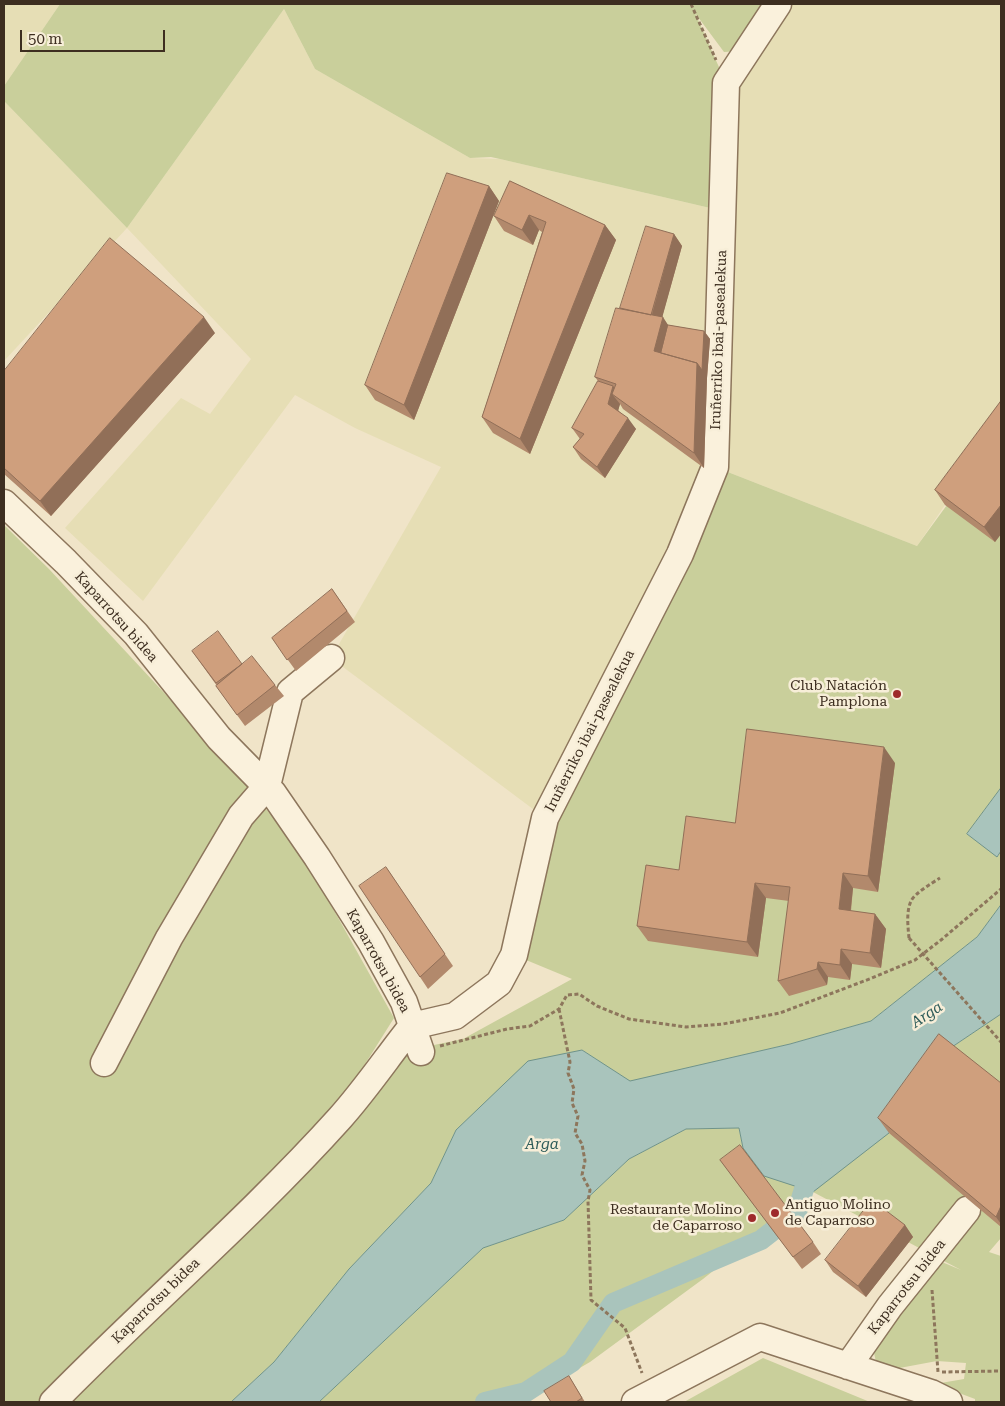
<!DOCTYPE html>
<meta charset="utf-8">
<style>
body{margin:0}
#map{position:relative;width:1005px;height:1406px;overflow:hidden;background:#f0e4c8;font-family:"Roboto Serif",serif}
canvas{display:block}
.frame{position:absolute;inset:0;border:5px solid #3d2e20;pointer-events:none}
.scale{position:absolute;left:20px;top:30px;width:145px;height:22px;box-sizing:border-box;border:2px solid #3d2e20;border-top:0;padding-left:6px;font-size:15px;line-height:18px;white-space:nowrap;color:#3d2e20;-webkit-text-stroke:4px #f7eed8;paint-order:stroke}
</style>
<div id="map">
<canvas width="1005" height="1406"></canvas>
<div class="frame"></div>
<div class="scale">50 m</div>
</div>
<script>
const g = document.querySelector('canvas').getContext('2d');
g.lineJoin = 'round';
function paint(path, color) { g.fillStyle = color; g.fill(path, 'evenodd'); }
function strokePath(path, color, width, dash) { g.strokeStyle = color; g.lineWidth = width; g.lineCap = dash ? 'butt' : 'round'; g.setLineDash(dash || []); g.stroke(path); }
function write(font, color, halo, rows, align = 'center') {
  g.font = font + ' "Roboto Serif",serif'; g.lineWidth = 5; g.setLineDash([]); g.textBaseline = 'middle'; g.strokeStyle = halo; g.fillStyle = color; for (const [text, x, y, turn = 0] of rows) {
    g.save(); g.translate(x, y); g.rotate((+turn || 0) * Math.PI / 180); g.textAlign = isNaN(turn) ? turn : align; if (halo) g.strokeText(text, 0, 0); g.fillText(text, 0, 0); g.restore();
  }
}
paint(new Path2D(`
 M4 4H60L4 86Z
 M786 4H1001V431L945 505 917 546 715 467 545 818 331 658 441 467 355 428 295 395 143 601 65 528 181 398 210 414 251 359 127 228 4 361V101L127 228 284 9 315 69 470 158 500 159 723 211 728 105Z`), '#e6deb5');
paint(new Path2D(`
 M60 4H773C761 21 748 52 724 52L695 13 726 83 723 211 500 159 491 157 470 158 315 69 284 9 127 228 4 101V86Z
 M1001 431V788L967 834 998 856 1001 851V905L977 937 871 1021 790 1044 630 1082 582 1050 456 1130 431 1183 350 1268 274 1362 231 1402H4V525L49 569 221 754 302 853 394 1018 350 1088 400 1052 463 1039 572 979 514 955 545 818 715 467 917 546Z
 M1001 1014V1238L989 1252 1001 1256V1402H975V1399L935 1384 964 1379 966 1363 937 1361 894 1369 876 1362 873 1348 930 1257 961 1270 813 1192 703 1279 590 1362 521 1402H319L483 1248 564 1220 629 1159 686 1129 739 1128 743 1148 949 1049Z
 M763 1358 870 1402H684Z`), '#c9cf9b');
const water = new Path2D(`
 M1001 788V851L997 857 967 834Z
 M1001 905V1014L949 1049 889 1133 813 1192 764 1176 743 1148 739 1128 686 1129 629 1159 564 1220 483 1248 319 1402H231L274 1362 349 1269 431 1183 456 1130 528 1061 582 1050 630 1081 790 1044 871 1021 977 937Z`);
paint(water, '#a9c4bc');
strokePath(water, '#6f938a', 1);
strokePath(new Path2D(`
 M485 1402 526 1392 572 1362 613 1303 761 1240 797 1212 812 1163`), '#a9c4bc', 20);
const minor = new Path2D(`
 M4 503 66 562 136 634 219 738 273 793 317 857 371 942 404 1002 421 1052
 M412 1026 455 1016 499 983 514 955 545 818 680 554 715 467 726 83 778 4
 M104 1063 169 938 241 816 267 786 290 692 331 658
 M848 1366 890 1306 967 1210
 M53 1402C147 1306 250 1218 340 1118 366 1089 388 1056 412 1026
 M635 1402 760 1337 931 1393 949 1402`);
strokePath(minor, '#8d765c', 29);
strokePath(new Path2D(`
 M691 4 716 60
 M909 938C908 927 906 912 911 901 915 893 932 883 940 878
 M559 1009 570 1062 568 1073 574 1089 572 1103 578 1116 575 1133 582 1144 585 1161 582 1175 590 1190 588 1201 591 1300 625 1328 642 1373
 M440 1046 507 1029 530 1026 559 1009 567 995 579 994 597 1006 629 1019 686 1027 723 1024 780 1013 872 978 915 960 941 940 1001 889
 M932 1290 938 1372
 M942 1372 1001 1371`), '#8d765c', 3, [4, 2.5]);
strokePath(minor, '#faf1dc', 26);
strokePath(new Path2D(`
 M909 938 1001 1042`), '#8d765c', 3, [4, 2.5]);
paint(new Path2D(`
 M510 181 605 225 616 240 530 454 493 433 482 417 542 232 539 230 533 245 504 231 494 216Z
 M489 186 499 201 414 420 375 400 365 385Z
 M674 234 682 246 662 317 668 325 704 331 710 339 707 378 704 468 623 409 620 404 618 410 636 429 605 478 581 459 573 447 580 439 572 428 598 381 595 377 620 308Z
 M215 333 51 516 4 474V371Z
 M1001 401V534L995 542 945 505 935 490Z
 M332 589 355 622 296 671 272 638Z
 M192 651 242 664 275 685 284 696 245 726 216 686H217Z
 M895 763 878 892 853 888 851 911 875 914 886 929 881 968 852 964 850 980 828 977 827 985 789 996 778 981 789 901 766 898 758 957 648 941 637 926 679 870 735 823Z
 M386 867 453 966 428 989 420 977Z
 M1001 1083V1227L889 1133 878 1118Z
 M720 1160 813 1242 821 1254 802 1269Z
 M905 1225 913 1237 866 1297 833 1272 825 1260Z
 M569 1376 585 1402H551Z`), '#b2896c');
paint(new Path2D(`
 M489 186 499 201 414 420 404 405Z
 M529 215 539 230 533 245 522 230Z
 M605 225 616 240 530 454 520 439Z
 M674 234 682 246 659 329 651 318Z
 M204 317 215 333 51 516 40 501Z
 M663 317 673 333 666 360 654 351Z
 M704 331 710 339 707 378 704 468 694 453 697 363Z
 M613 386 621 397 612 394 620 404 617 415 608 404Z
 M628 418 636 429 605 478 597 467Z
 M1001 505V534L995 542 984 527Z
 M884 747 895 763 878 892 868 876Z
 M843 873 853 888 849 925 839 909Z
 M755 883 766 898 758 957 747 942Z
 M875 914 886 929 881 968 870 953Z
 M841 949 852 964 850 980 840 965Z
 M818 962 828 977 827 985 817 969Z
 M1001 1206V1224L996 1217Z
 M905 1225 913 1237 866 1297 858 1286Z`), '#916f58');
const building = new Path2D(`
 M447 173 489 186 404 405 365 385Z
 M510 181 605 225 520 439 482 417 546 222 529 215 522 230 494 216Z
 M646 226 674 234 651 315 620 308Z
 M110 238 204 317 40 501 4 468V371Z
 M616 308 663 317 654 351 697 363 694 453 612 394 616 384 595 377Z
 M668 325 704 331 702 370 697 363 661 353Z
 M598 381 613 386 608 404 628 418 597 467 573 447 584 434 572 428Z
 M1001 401V505L984 527 935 490Z
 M332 589 347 611 287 660 272 638Z
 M218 631 242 664 216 683 192 651Z
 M252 656 275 685 237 715 216 686Z
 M747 729 884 747 868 876 843 873 839 909 875 914 870 953 841 949 840 965 818 962 817 969 778 981 790 887 755 883 747 942 637 926 646 865 679 870 686 816 735 823Z
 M386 867 445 954 420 977 359 886Z
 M939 1034 1001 1083V1206L996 1217 878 1118Z
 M740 1145 813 1242 793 1257 720 1160Z
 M872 1200 905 1225 858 1286 825 1260Z
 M569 1376 582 1398 576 1402H551L544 1391Z`);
paint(building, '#cf9f7d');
strokePath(building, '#916f58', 1);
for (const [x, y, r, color] of [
 [897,694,5,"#9e2a2b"],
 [775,1213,5,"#9e2a2b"],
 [752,1218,5,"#9e2a2b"]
]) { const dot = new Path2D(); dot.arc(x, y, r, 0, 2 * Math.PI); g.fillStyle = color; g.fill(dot); strokePath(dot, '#f7eed8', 2); }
write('14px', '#3d2e20', '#f7eed8', [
 ["Iruñerriko ibai-pasealekua",719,340,-88],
 ["Kaparrotsu bidea",116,617,48],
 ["Iruñerriko ibai-pasealekua",590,731,-63],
 ["Kaparrotsu bidea",378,961,61],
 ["Kaparrotsu bidea",907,1287,-52],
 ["Kaparrotsu bidea",156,1301,-44]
]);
write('14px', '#3d2e20', '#f7eed8', [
 ["Club Natación",887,686],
 ["Pamplona",887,702],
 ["Antiguo Molino",785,1205,"left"],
 ["de Caparroso",785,1221,"left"],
 ["Restaurante Molino",742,1210],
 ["de Caparroso",742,1226]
], 'right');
write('italic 15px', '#2f5d5a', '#f7eed8', [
 ["Arga",927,1015,-34],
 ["Arga",542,1145]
]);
</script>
